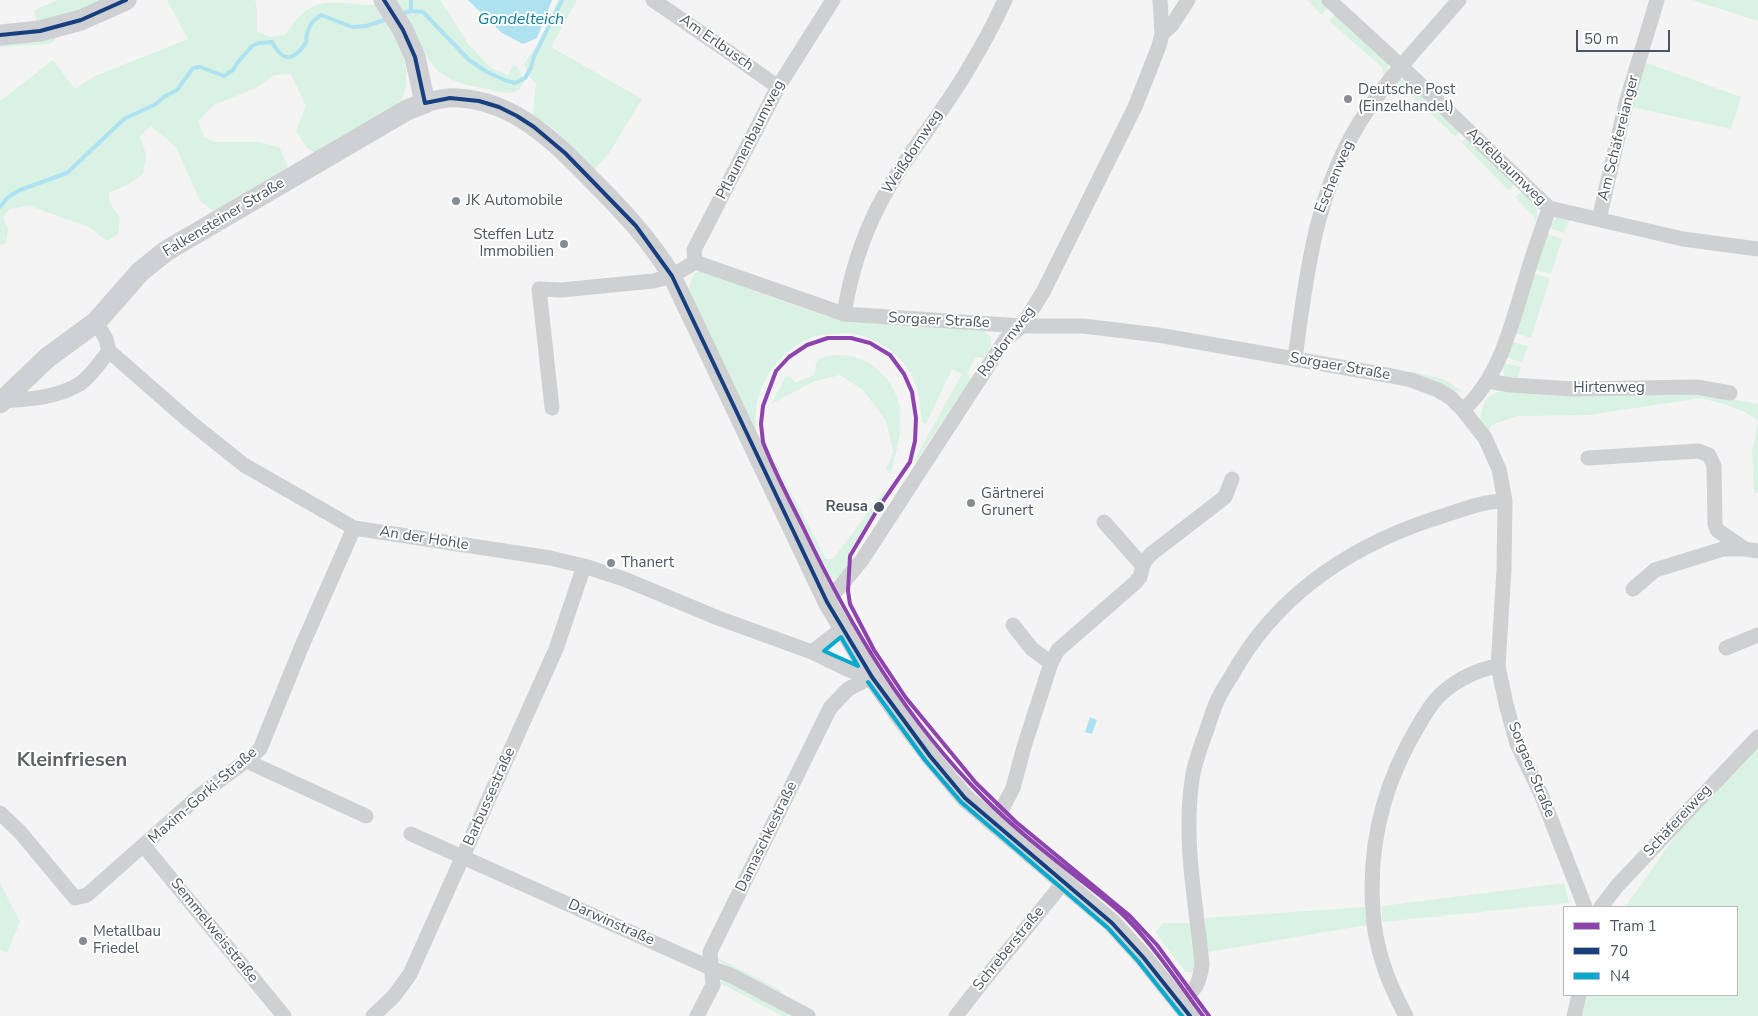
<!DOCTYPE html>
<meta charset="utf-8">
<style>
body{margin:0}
#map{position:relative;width:1758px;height:1016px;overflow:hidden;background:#f4f4f4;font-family:"Nunito Sans",sans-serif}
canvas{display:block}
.legend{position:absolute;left:1563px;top:906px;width:175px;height:90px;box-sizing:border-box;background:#fff;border:1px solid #b7bbc0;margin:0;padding:6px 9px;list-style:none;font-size:15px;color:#4a5661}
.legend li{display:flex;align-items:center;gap:10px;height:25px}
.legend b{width:25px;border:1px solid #b7bbc0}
.scale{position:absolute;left:1576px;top:30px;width:94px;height:22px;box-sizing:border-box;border:2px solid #4a5661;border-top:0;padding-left:6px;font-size:15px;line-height:18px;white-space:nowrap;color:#4a5661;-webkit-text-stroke:4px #fff;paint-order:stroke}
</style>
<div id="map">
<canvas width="1758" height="1016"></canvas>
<ul class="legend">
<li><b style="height:6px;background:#8e44ad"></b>Tram 1</li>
<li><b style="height:6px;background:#173e7e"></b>70</li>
<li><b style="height:6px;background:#00a9ce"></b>N4</li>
</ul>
<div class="scale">50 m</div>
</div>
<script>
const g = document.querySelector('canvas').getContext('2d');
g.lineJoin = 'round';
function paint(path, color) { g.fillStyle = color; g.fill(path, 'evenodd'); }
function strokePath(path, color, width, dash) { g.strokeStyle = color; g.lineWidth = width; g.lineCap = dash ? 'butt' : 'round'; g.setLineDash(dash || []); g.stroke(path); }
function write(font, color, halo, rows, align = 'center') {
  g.font = font + ' "Nunito Sans",sans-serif'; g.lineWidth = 4; g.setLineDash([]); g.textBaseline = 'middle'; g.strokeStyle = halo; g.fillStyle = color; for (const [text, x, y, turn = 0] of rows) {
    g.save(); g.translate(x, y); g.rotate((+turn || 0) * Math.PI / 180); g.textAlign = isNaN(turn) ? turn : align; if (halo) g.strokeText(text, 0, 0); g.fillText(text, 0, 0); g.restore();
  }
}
paint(new Path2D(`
 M58 0H118L37 25 34 10Z
 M167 0H255C258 6 256 22 257 31L269 37 285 35C293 23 303 10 316 5 330 0 361 5 375 5 382 14 391 24 396 33 404 51 412 83 401 100 393 114 335 146 319 156L307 148 296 131 306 106 291 74 274 75 256 88 214 105 198 121 204 137 215 142H258L279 147 287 164V175L217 213 200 201 176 147 151 126 140 136 146 155 143 174 129 184 109 193V202L120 217 118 234 107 241 89 227 30 206 10 209 3 217 8 229 6 243 0 245V101L53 60 75 89 95 76 188 39Z
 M396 0H440L469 45 491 68 508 75 514 64 518 68 524 82 519 90C506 96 495 91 482 88 468 85 454 83 442 74 423 61 413 20 396 0Z
 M558 0H577L551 47 642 99 610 152 594 170 623 198 633 210 553 128 533 115 536 84 529 76 524 64 543 37Z
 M1307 0H1320L1328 7 1322 15Z
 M1692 0H1758V21Z
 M1336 13 1388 64V73L1383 78V68L1329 21Z
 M55 37V40L50 44 0 47V40Z
 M1644 62 1741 97 1731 129 1632 107Z
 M1404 78 1460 130 1456 137 1400 85H1395L1398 79Z
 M1467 138 1515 184 1509 191 1461 142Z
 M1522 191C1534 203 1540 204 1536 222L1533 216 1515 197Z
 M1556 217 1628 231V234L1570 220 1564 233 1547 227Z
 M1545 233 1562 239 1551 274 1533 269Z
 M699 271 706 272 757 292 826 316 867 323 984 331 991 337V345L984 358 976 357 967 374 971 379 915 463 914 462 917 455 962 374 952 369 926 424 922 422C920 405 919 390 911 374 905 362 896 355 886 347 870 336 851 331 832 334 826 335 819 335 813 337 783 347 758 380 756 412 755 419 756 427 757 435L689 291C690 283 691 276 699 271Z
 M1533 273 1550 279 1531 338 1515 333Z
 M1513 342 1528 346 1522 363 1507 357Z
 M835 355C854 355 868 359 881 373 910 401 901 436 891 472L886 470 893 452 886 421 863 390 840 375 815 381 771 404 786 376 791 377 795 383 814 375C816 371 815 367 816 363 819 356 829 356 835 355Z
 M1505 363 1521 367 1517 379 1506 378C1503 372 1502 368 1505 363Z
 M1413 372 1443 379 1464 392 1453 391 1413 376Z
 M1508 389 1690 393 1726 398 1758 404V493H1754L1752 452 1758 421 1745 412 1724 404 1701 398 1589 415 1517 416 1491 425 1489 432 1480 422C1482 401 1487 394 1508 389Z
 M769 450 826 559H833L886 488 883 498 850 550 844 574 834 579 830 578Z
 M1758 746V1016H1581L1587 995H1737V907H1625L1679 831Z
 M0 883 20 922 7 953 0 950Z
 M1564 883 1569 903 1382 922V906Z
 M1365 907 1367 925 1207 952 1205 918Z
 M1164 923H1186L1191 924 1197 970 1191 972H1186L1158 936 1156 931Z
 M716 957 782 991 779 995 731 972Z
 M725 978 790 1013 789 1016H782L722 984 718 987 721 981Z`), '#d9f2e3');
paint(new Path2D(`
 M468 0H552L537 38 523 44 502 33Z
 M1090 717 1097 720 1092 734 1085 732Z`), '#aee2f0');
strokePath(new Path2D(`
 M411 0V11
 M401 14 411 11 423 12 469 60 487 72 507 81 515 83 525 78 531 68 534 56 562 0
 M0 207 8 197 20 190 67 173 124 119 156 104 164 97 177 90 193 68 200 67 224 76 233 70 238 62 252 46 259 43 272 42C277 51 285 63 296 54 300 51 304 46 306 42 307 39 306 37 307 34 309 25 314 19 321 15L352 27 366 26 388 19`), '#aee2f0', 4);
strokePath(new Path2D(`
 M653 0 723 48 778 87
 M1329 0 1402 67 1549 208 1683 239 1758 249
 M1162 34 1172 25 1188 0
 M1599 219 1626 103 1657 0
 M695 262 844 314 1022 326H1083L1158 335 1392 376 1411 380 1438 390 1451 398 1463 410 1485 438 1499 469 1505 501 1504 570 1498 666 1506 704 1517 744 1541 794 1585 907
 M695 262 694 250 778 87 833 0
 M844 314C850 277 862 238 879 205 904 157 940 117 967 71 981 48 994 24 1005 0
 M96 322 106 339 109 351 189 421 244 465 354 528 550 558 584 566 624 579 718 618 812 652 849 670 872 677
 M1295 358C1306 277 1315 196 1358 125 1386 79 1425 40 1459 0
 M1488 381 1511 385 1574 389 1697 387 1730 393
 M2 401C29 399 58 398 81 383 92 375 101 361 109 351
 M552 408 539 289 562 290 653 281 672 276 695 262
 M1463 410C1500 377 1511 326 1525 281 1532 256 1541 232 1549 208
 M1588 458 1698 451 1709 455 1714 466 1715 524 1717 530 1745 549
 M1104 522 1143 566
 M1633 589 1655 570 1723 549H1745L1758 551
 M827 602 862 560 1005 340 1022 326 1043 292 1135 107 1159 46 1162 34 1160 0
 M1013 625 1032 649 1051 663
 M1726 648 1758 635
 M812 652 843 628
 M250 758 253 764 366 816
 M0 813 20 832 75 898 87 895 200 795 250 758 260 749 301 648 354 528
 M991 821 1002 809 1013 788 1024 747 1051 663 1058 650 1136 582 1140 577 1144 562 1151 554 1225 497 1232 479
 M411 834 713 969 730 975 808 1016
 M144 846 284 1016
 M1601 907 1617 886 1758 737
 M1180 1003C1196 988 1199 986 1202 964 1196 902 1183 842 1192 780 1194 763 1201 746 1207 729 1210 720 1213 710 1217 701 1221 692 1227 683 1232 675 1276 596 1349 547 1433 519 1457 512 1480 501 1505 501
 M373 1016 394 996 410 974 556 649 584 566
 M697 1016 713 985 710 952 830 708 848 689 872 677
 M956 1016 984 980 1063 883
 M1406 1016C1389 985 1375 948 1373 912 1368 846 1383 785 1417 728 1424 716 1431 703 1441 694 1458 679 1475 670 1498 666
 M1574 1016 1579 995`), '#ced0d2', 15);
strokePath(new Path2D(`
 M425 103C435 100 447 97 458 98 516 101 557 144 594 182 623 211 650 240 672 276L827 602 872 677 898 714 930 756 965 798 1112 923 1143 957 1190 1016`), '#ced0d2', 19);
strokePath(new Path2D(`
 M0 35 40 31 81 20 126 0
 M0 403 47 358 96 322 140 272 166 251 407 110 425 103 415 57 403 30 384 0`), '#ced0d4', 21);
strokePath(new Path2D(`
 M384 0 403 30 415 57 425 103
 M0 35 40 31 81 20 126 0
 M425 103 450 98 479 101 499 107 517 116 534 127 565 153 636 226 672 276 827 602 872 677 930 756 965 798 1112 923 1143 957 1190 1016`), '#173e7e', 4);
strokePath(new Path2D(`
 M841 637 858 666 824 651Z
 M868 682 925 760 961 802 1108 928 1138 961 1182 1016`), '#00a9ce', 4);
strokePath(new Path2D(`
 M1203 1016C1179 984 1157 950 1129 921 1115 906 1098 894 1083 882 1049 855 1015 829 985 799 906 720 851 628 803 527 789 499 774 471 763 442L761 424 763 406 776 371 789 357 807 345 828 338H851L870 343 890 355 904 374 912 392 916 418 915 441 910 462 879 507 850 556 848 591 850 604 874 650 906 698 976 783 1016 822 1130 916 1157 945 1209 1016`), '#8e44ad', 4);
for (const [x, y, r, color] of [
 [1348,99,5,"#868d94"],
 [456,201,5,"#868d94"],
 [564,244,5,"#868d94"],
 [971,503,5,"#868d94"],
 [879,507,6,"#4a5661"],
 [611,563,5,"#868d94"],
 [83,941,5,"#868d94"]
]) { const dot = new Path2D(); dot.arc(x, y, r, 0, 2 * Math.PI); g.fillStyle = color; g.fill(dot); strokePath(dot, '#fff', 2); }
write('15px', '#4a5661', '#fff', [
 ["Am Erlbusch",716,43,35],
 ["Am Schäfereianger",1619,138,-76],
 ["Pflaumenbaumweg",751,140,-63],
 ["Weißdornweg",913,152,-57],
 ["Apfelbaumweg",1506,167,44],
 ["Eschenweg",1335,177,-67],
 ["Falkensteiner Straße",224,218,-31],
 ["Sorgaer Straße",939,321,3],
 ["Rotdornweg",1007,342,-53],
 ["Sorgaer Straße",1340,367,10],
 ["Hirtenweg",1609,388],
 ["An der Hohle",424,539,9],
 ["Sorgaer Straße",1531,770,68],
 ["Maxim-Gorki-Straße",203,796,-41],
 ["Barbussestraße",490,797,-66],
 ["Schäfereiweg",1678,821,-47],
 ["Damaschkestraße",767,837,-64],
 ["Darwinstraße",611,923,24],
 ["Semmelweisstraße",214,931,51],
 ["Schreberstraße",1009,949,-51]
]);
write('15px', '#4a5661', '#fff', [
 ["Deutsche Post",1358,90],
 ["(Einzelhandel)",1358,107],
 ["JK Automobile",466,201],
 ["Steffen Lutz",554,235,"right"],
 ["Immobilien",554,252,"right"],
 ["Gärtnerei",981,494],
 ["Grunert",981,511],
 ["Thanert",621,563],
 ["Metallbau",93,932],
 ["Friedel",93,949]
], 'left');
write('bold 15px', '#4a5661', '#fff', [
 ["Reusa",868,507]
], 'right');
write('italic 16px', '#0c7c9b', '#fff', [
 ["Gondelteich",521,20]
]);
write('bold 20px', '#5f6368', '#fff', [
 ["Kleinfriesen",72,761]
]);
</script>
